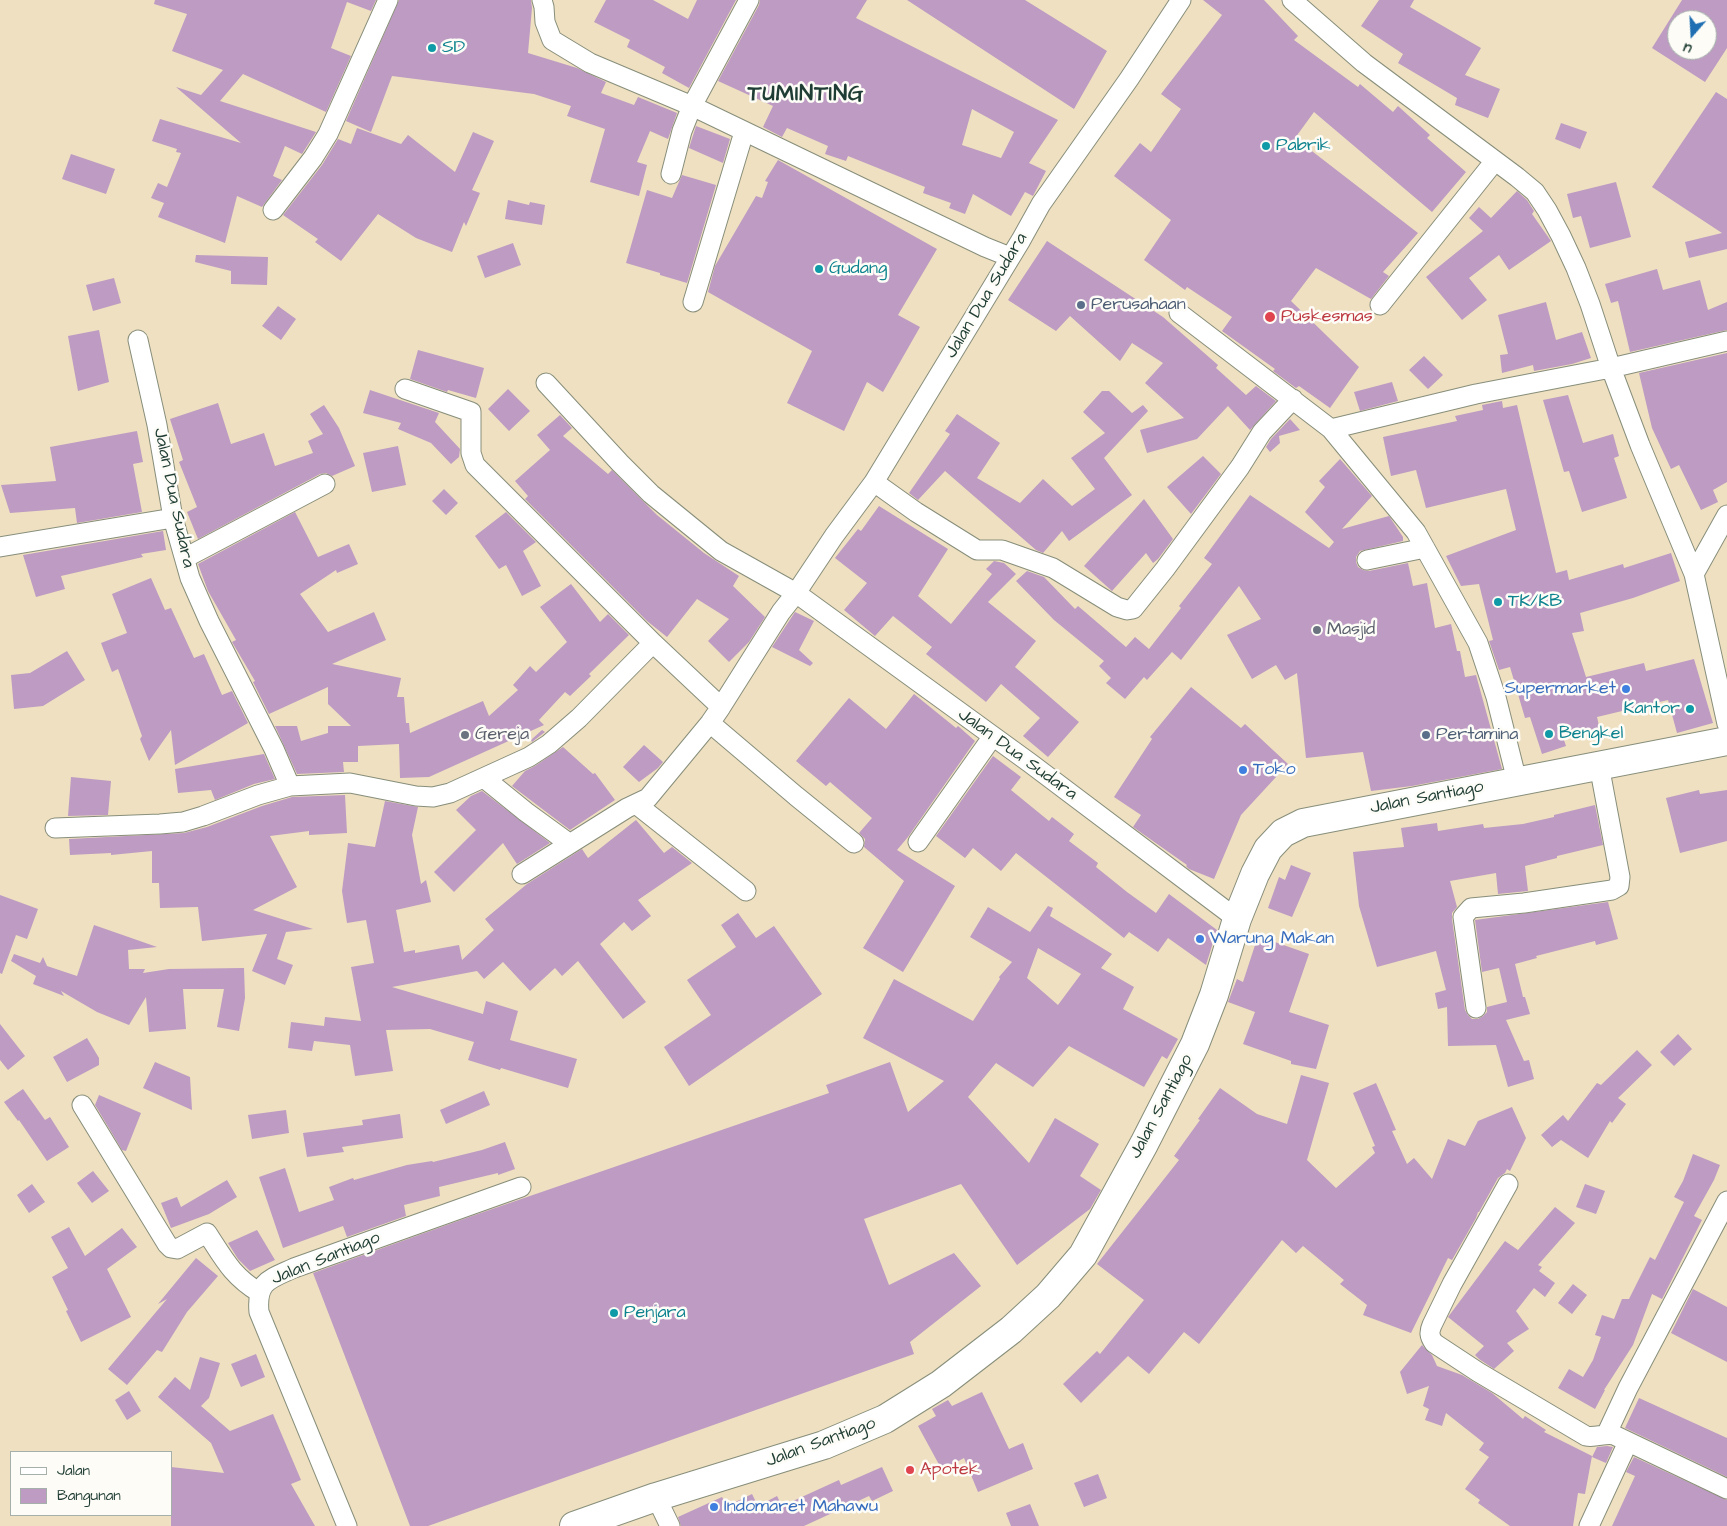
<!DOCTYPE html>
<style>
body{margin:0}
#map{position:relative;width:1727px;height:1526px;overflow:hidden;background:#efe0c1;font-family:"Architects Daughter",sans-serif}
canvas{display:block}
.legend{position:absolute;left:10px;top:1451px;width:162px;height:65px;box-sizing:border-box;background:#fdfcf7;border:1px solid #a4b0a9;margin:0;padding:6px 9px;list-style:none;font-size:15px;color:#1f3d34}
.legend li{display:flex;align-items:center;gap:10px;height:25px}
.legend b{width:25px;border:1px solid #a4b0a9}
.north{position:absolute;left:1667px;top:10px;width:50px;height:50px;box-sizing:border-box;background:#fdfcf7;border:1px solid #a4b0a9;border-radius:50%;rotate:199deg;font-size:14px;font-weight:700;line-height:20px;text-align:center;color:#1f3d34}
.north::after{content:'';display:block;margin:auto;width:18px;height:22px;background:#1f6fb2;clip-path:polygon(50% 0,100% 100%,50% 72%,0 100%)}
</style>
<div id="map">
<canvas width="1727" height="1526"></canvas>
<ul class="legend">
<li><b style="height:6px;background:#fff"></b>Jalan</li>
<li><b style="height:14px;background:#bd9bc2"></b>Bangunan</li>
</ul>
<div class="north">U</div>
</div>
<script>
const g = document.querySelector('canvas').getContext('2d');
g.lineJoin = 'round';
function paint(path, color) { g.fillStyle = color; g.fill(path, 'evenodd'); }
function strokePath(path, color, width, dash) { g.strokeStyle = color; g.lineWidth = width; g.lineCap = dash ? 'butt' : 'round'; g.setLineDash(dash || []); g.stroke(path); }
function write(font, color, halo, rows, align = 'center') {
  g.font = font + ' "Architects Daughter",sans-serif'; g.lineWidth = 5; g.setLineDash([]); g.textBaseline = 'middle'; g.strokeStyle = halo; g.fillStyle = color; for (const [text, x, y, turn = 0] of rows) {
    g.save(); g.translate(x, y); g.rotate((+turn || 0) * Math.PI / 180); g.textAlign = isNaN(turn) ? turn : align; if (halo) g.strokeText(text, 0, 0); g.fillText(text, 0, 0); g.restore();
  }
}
paint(new Path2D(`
 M155 0H376L371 11 347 2 331 48 351 56 326 112 243 74 220 101 316 132 302 154 285 146 273 176 282 180 262 207 237 196 225 243 158 217 164 203 151 198 158 183 167 187 181 153 176 152 177 149 152 141 160 119 241 143 176 87 201 95 223 70 172 51 187 14 154 4Z
 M399 0H531L532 8 528 53 577 68 606 82 601 93 634 105 638 97 677 113 668 139 650 131 637 162 647 165 639 196 590 182 605 129 567 116 571 106 534 94 392 76 371 132 346 121Z
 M606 0H653L688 19 697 0H736L689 88 662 73 665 67 627 47 630 40 594 22Z
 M760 0H867L856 18 1058 120 1029 163 1046 171 1033 196 1025 192 1011 216 973 194 965 214 949 208 951 203 923 193 925 187 848 156 846 161 825 154 828 146 787 128 782 137 763 127 773 106 718 81 759 5ZM972 109 1014 132 1001 158 962 145Z
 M907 0H1025L1107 51 1074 109Z
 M1203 0H1264L1298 36 1294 40 1358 87 1360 84 1393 112 1398 106 1430 135 1427 138 1466 172 1432 212 1314 112 1295 138 1418 233 1383 272 1389 276 1371 299 1316 268 1291 301 1359 367 1330 408 1299 386 1296 388 1273 371 1275 369 1222 331 1232 317 1187 287 1185 290 1144 260 1171 220 1114 176 1140 143 1151 152 1181 109 1161 94 1222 15Z
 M1379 0H1414L1410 7 1481 48 1465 75 1500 89 1488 118 1455 105 1457 98 1398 63 1403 54 1361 26Z
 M1682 0H1727V48L1705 82 1652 48ZM1677 20H1707V50H1677Z
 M1716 92 1727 99V249L1689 258 1685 242 1722 233 1652 187Z
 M1561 123 1587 132 1580 149 1555 139Z
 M696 126 730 139 723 163 689 148Z
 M357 128 401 144 408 135 455 172 473 132 494 141 472 190 480 193 466 226 464 222 452 252 416 238 378 214 341 261 315 242 318 239 283 215 322 165 338 139 351 144Z
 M71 154 115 169 106 194 62 179Z
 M778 160 937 249 898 315 920 327 883 392 867 382 844 431 787 403 812 351 708 292 715 266 756 196 762 198 768 182 765 181Z
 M682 175 716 185 687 283 660 275V273L626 263 647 190 672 198Z
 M1616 182 1631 237 1590 248 1581 216 1573 218 1567 194Z
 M1517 191 1527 200 1534 211 1532 214 1551 241 1509 270 1499 255 1469 278 1487 300 1462 320 1426 277 1483 231 1469 218 1479 207 1491 218Z
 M508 200 529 205 530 202 545 205 542 225 505 219Z
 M1047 241 1163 317 1218 365 1216 368 1246 395 1256 386 1276 401 1250 430 1228 406 1197 439 1147 453 1140 430 1184 418 1145 383 1163 363 1132 343 1120 361 1070 316 1056 331 1008 300Z
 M513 243 521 265 485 278 477 256Z
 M196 255 268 257 267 285 231 284V271L195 262Z
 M1657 269 1663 290 1700 280 1708 310 1727 302V330L1630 352 1618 301 1611 303 1605 284Z
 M114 278 121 303 93 311 86 285Z
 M1546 302 1556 340 1582 332 1591 358 1572 364 1534 371 1533 365 1502 373 1500 355 1508 354 1498 315Z
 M278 306 296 319 281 340 262 326Z
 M99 330 109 382 78 391 68 336Z
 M418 350 484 368 476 398 448 390 447 392 410 379Z
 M1727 353V482L1713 490 1718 502 1701 510 1679 465 1671 469 1652 428 1639 373Z
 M1424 356 1443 375 1428 389 1409 370Z
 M1392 382 1398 401 1360 411 1354 392Z
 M508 389 530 411 509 431 488 409Z
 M370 390 439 413 435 422 460 449 459 457 451 464 431 443 398 429 401 423 363 413Z
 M1102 391H1109L1132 413 1143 405 1148 411 1104 458 1132 495 1069 541 1062 531 1043 553 1036 550 945 471 918 500 909 493 950 434 945 431 957 414 1000 443 977 478 1020 503 1043 479 1072 506 1095 489 1071 458 1105 433 1083 412Z
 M1568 395 1583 443 1613 434 1619 456 1614 458 1627 498 1582 512 1569 471 1564 472 1543 400Z
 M1502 401 1503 408 1517 405 1556 573 1567 570 1569 580 1623 564 1624 568 1671 553 1680 581 1633 598 1580 613 1584 631 1572 633 1586 677 1644 663 1646 671 1694 659 1713 723 1677 733 1668 700 1597 717 1600 730 1563 737 1566 746 1542 754 1530 717 1525 718 1510 667 1499 670 1489 641 1493 640 1479 584 1461 586 1446 556 1516 530 1506 489 1426 508 1416 470 1391 476 1383 437 1457 421 1455 416 1483 410 1482 405Z
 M218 403 231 444 264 433 275 466 313 453 308 441 323 434 310 414 324 405 339 428 355 466 332 476 326 473 320 474 198 539 187 512 197 507 179 462 183 460 170 419Z
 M560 415 572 428 563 436 608 474 612 470 657 515 704 553 739 576 733 586 765 617 749 642 729 662 708 641 729 619 697 599 667 637 647 621 525 499 528 496 515 481 550 450 537 435Z
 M1290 419 1300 430 1279 436 1280 443 1270 452 1266 447 1271 439Z
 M137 431 143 462 133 464 142 512 77 523 75 508 10 513 1 485 56 481 50 447Z
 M398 446 406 485 372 492 363 453Z
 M1203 456 1221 474 1191 514 1167 487Z
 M1340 459 1372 496 1342 529 1389 516 1403 537V541L1360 551 1356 557V562L1358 567 1363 570 1369 571 1408 563 1413 586 1427 583 1435 628 1451 624 1457 651H1460L1465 677 1476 675 1502 769 1412 786 1371 791 1363 752 1306 758 1297 673 1285 680 1276 665 1252 679 1227 635 1261 619 1239 586 1181 660 1172 652 1147 680 1144 677 1125 699 1106 683 1111 678 1099 666 1104 661 1054 620 1016 581 1027 571 1044 577 1075 609 1078 606 1126 647 1135 637 1149 649 1181 608 1179 606 1212 564 1204 558 1250 495 1329 548 1334 542 1305 512 1325 487 1319 481Z
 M444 489 458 503 446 515 432 501Z
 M1144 499 1173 539 1158 559 1153 563 1146 553 1112 591 1084 566Z
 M879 506 948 549 918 596 951 624 992 574 986 569 994 561 1004 563 1016 574 988 602 1036 641 1015 667 1079 722 1048 757 1023 736 1040 718 1001 684 986 702 926 654 932 647 893 616 875 636 844 610 867 583 835 558 858 529 861 531Z
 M295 512 318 557 349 544 358 564 337 573 336 570 300 594 328 632 374 612 386 640 332 664 401 678 397 697H404L406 723H409L410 733 483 701 489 716 518 690 513 685 530 666 536 672 567 642 540 607 571 584 600 622 608 614 629 635 589 674 591 676 570 696 565 692 539 720 544 725 429 777 400 778 399 744 358 746V762H343L344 772 297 774 275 726H297L301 741 328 733V726H351L328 704V687L269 714 253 682 255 681 232 642 236 640 208 591 198 564Z
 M506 512 536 542 523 551 541 586 522 596 506 565 499 569 475 536Z
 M163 531 166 550 141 554 143 557 61 576 65 589 36 597 23 555Z
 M151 578 165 610 171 608 194 658 204 654 222 695 232 691 248 723 175 765 171 730 149 761 140 739 142 736 118 669 112 672 101 643 127 633 112 594Z
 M795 612 814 621 799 650 813 663 810 666 772 647Z
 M67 651 85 680 43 706 14 709 11 675 30 673Z
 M1191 687 1241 728 1245 724 1288 764 1241 815 1214 879 1189 869 1186 866 1187 865 1133 827 1141 815 1114 797 1152 739 1150 737Z
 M914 694 956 728 958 726 975 741 908 837 897 850 955 886 903 972 863 948 904 881 864 847 865 839 859 833 872 818 830 782 826 786 796 761 849 698 886 729Z
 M542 730 545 732 532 742 531 740Z
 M644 745 663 762 658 768 639 782 623 767Z
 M563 747 593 774 595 773 615 800 570 830 512 786 525 771 535 766Z
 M264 754 275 779 254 784 215 800 211 790 178 793 175 769Z
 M993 756 1021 777 1011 790 1049 821 1052 817 1074 834 1069 841 1098 863 1096 867 1127 892 1156 913 1169 894 1217 930 1206 965 1168 938 1158 952 1129 932 1124 938 1016 853 1001 871 973 848 965 858 936 836Z
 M71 777 111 781 108 815 68 816Z
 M1699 790 1700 794 1727 790V841L1680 853 1666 798Z
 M482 791 550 843 517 864 503 843 454 892 434 872 476 830 456 810 471 796Z
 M345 795 347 833 309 835V831L270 836 297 887 253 910 313 929 286 932 277 959 293 965 285 985 252 971 267 934 202 941 198 907 160 908 159 883H152V851L111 855V853L70 855 69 839 184 833 207 827 262 806 292 797Z
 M385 801 418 807 412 835 421 884 426 880 431 902 396 910 404 952 415 950V953L459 945 462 960 494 930 485 919 527 884 582 849 588 858 636 820 664 853 672 847 692 863 638 900 651 916 632 931 624 922 600 944 646 1002 623 1019 578 961 562 976 555 968 530 991 503 962 484 979 477 971 392 987 483 1014 486 1001 518 1011 510 1040 577 1059 568 1088 501 1068 500 1070 468 1060 474 1042 430 1029 386 1030 393 1071 355 1076 350 1045 314 1041 312 1051 288 1048 291 1022 324 1026 325 1017 361 1021 351 967 374 963 366 920 347 923 342 891 348 843 375 847Z
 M1595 805 1603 845 1557 856V858L1525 866 1528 891 1498 894 1496 873 1450 881 1457 907 1452 913V919L1465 1010 1468 1015 1472 1019H1478L1483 1016 1487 1012V1007L1507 1002 1499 968 1482 972 1475 920 1608 902 1618 939 1596 945 1595 941 1536 956 1537 958 1515 964 1523 997H1525L1530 1014 1506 1020 1524 1061 1529 1060 1534 1079 1508 1087 1496 1045 1448 1046 1447 1007 1438 1009 1435 993 1446 990 1436 951 1377 967 1359 906 1353 852 1404 847 1401 828 1437 823 1438 831 1483 824 1484 828 1523 824 1554 817V815Z
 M1291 865 1311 873 1292 917 1268 908 1279 877 1285 880Z
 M0 895 38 909 27 939 16 935 2 974 0 973Z
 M1048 906 1053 908 1050 916 1112 954 1101 968 1134 987 1123 1009 1178 1039 1167 1059 1162 1056 1144 1087 1069 1046 1033 1087 996 1063 968 1097 1029 1163 1055 1118 1099 1144 1080 1176 1101 1190 1090 1209 1017 1265 961 1184 864 1219 889 1285 954 1253 981 1286 910 1342 914 1354 428 1526H410L313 1273 469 1217 829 1093 826 1085 890 1062 908 1112 944 1081 863 1038 894 979 973 1021 1000 979 999 977 1012 962 970 937 988 907 1030 932ZM1038 948 1081 974 1058 1005 1027 978Z
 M738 913 756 938 774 926 822 994 689 1086 664 1047 711 1015 687 980 736 947 721 925Z
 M94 925 157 947 128 950 129 969H145L143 973 169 969 244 968 245 998 239 1031 217 1027 224 989H183L186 1029 149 1032 146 997 129 1025 97 1012 61 991 64 996 33 984 36 976 11 961 14 954 40 963 43 957 47 966 77 976Z
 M1258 936 1309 954 1289 1012 1329 1025 1316 1069 1291 1064V1061L1243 1044 1255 1012 1228 1002 1237 979 1243 982Z
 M0 1024 25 1056 8 1070 0 1060Z
 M1678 1034 1692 1049 1674 1066 1660 1052Z
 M87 1038 99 1058V1065L67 1082 53 1057Z
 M1637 1050 1652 1065 1618 1098 1626 1104 1612 1123 1610 1121 1588 1158 1561 1140 1552 1147 1541 1135 1563 1115 1568 1121 1597 1083 1601 1085Z
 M155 1062 190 1077 192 1110 143 1088Z
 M1301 1075 1329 1083 1307 1160 1336 1188 1375 1153 1372 1147 1375 1146 1353 1093 1376 1083 1396 1130 1392 1131 1407 1164 1414 1158 1432 1179 1448 1139 1465 1146 1478 1121 1512 1107 1526 1138 1510 1171 1507 1169 1505 1173 1498 1178 1479 1212H1478L1476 1218 1452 1260 1448 1258 1411 1333 1363 1315 1367 1305 1340 1284 1344 1280 1303 1246 1296 1253 1282 1240 1199 1344 1184 1332 1149 1374 1128 1356 1081 1403 1063 1384 1097 1351 1100 1354 1144 1300 1097 1264 1179 1160 1174 1156 1200 1120 1198 1119 1220 1088 1257 1114 1287 1124Z
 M23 1089 45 1120 50 1117 69 1147 47 1161 19 1120 18 1121 4 1102Z
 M484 1091 490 1105 446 1124 440 1110Z
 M99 1095 141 1113 126 1151 122 1150 95 1105Z
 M286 1110 289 1133 252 1139 248 1115Z
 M400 1114 403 1138 342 1147 344 1152 307 1157 303 1133 363 1125 362 1120Z
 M505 1142 515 1169 498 1175V1173L439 1187 440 1196 404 1205 406 1216 347 1237 343 1226 283 1248 259 1177 285 1168 299 1212 334 1200 329 1187 353 1178 354 1180 407 1165 432 1161 433 1162 482 1150Z
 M1693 1154 1720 1165 1714 1180 1694 1216 1702 1220 1662 1299 1652 1294 1633 1345 1604 1390H1605L1595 1409 1558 1388 1569 1369 1583 1377 1593 1360 1601 1337 1595 1335 1602 1315 1614 1319 1622 1299H1629L1650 1257 1655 1260 1684 1202 1674 1197 1683 1181Z
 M93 1171 109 1191 92 1203 77 1183Z
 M227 1180 237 1197 209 1214 171 1228 161 1203 177 1197 181 1207Z
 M32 1184 45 1202 29 1213 17 1195Z
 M1585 1184 1605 1191 1596 1214 1576 1207Z
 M1555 1207 1575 1223 1538 1265 1542 1267 1539 1271 1555 1283 1545 1297 1534 1288 1516 1311 1529 1329 1507 1343 1514 1351 1494 1369 1479 1359 1475 1355 1484 1346 1448 1317 1505 1241 1518 1250Z
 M69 1227 85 1256 122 1228 137 1247 107 1269 131 1317 81 1342 66 1311 68 1310 52 1277 68 1268 51 1237Z
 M257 1230 275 1260 250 1271 238 1259 228 1243Z
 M196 1258 218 1276 187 1312 162 1352 157 1350 127 1385 108 1369 167 1299 158 1304Z
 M1573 1284 1587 1295 1572 1314 1558 1303Z
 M1693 1289 1727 1307V1362L1671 1333Z
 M1422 1345 1432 1355 1437 1366 1462 1375 1492 1393 1523 1419 1525 1416 1546 1430 1544 1432 1592 1456 1585 1494 1578 1493 1573 1526H1510L1478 1503 1480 1500 1465 1489 1489 1457 1479 1450 1484 1443 1446 1413 1442 1426 1425 1420 1429 1409 1423 1406 1429 1386 1407 1394 1400 1372Z
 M256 1354 265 1377 241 1387 231 1364Z
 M200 1357 220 1363 209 1398 201 1406 230 1431 273 1414 301 1480 291 1484 315 1526H171V1467L224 1473 211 1443 158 1397 175 1377 190 1390Z
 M129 1391 141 1411 127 1420 115 1400Z
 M982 1392 1009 1449 1023 1443 1033 1469 978 1492 964 1458 942 1470 918 1426 936 1416 932 1409 948 1400 952 1406Z
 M1639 1398 1727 1438V1477L1625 1428Z
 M1607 1446 1613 1447 1606 1463 1592 1457 1597 1447Z
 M1634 1457 1727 1500V1526H1612L1635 1476 1626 1472Z
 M882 1467 893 1491 872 1501 869 1496 804 1526H681L678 1517 722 1497 727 1506 752 1494 758 1506 777 1496 782 1506 839 1480 841 1485Z
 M1098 1474 1107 1498 1084 1507 1074 1483Z
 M1030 1504 1039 1526H1011L1006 1513Z`), '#bd9bc2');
const street = new Path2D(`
 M542 0 544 7 545 22 552 40 590 63 692 106 985 247 1010 257
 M1292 0 1364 63 1517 177 1535 192 1547 210 1561 236 1576 268 1590 304 1611 368 1640 445 1694 574
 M671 174 682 131 692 106 749 0
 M273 210 313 158 328 134 388 0
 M693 302 744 132
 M1380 305 1494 162
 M1179 313 1331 429 1416 532 1478 643 1496 697 1517 781
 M138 340 157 425 173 518 190 578 209 621 274 749 290 786
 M546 383 620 463 651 494 721 551 796 593 1030 763 1237 919
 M405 389 471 412V453L475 465 653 643
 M1331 429 1476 394 1611 368 1727 341
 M874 482 916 512 977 550H1002L1053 568 1117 607 1127 610 1133 609 1165 569 1240 467 1262 432 1293 399
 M1727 515 1694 574 1727 724
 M0 547 173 518
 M185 558 325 484
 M1367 560 1425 548
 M710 723 796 796 854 843
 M484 778 526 812 570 844
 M636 804 746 891
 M55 828 160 824 183 822 203 816 258 795 290 786 350 783 416 796 433 797 450 793 529 757 549 744 579 718 653 643 721 707 781 612 796 593 834 536 874 482 1021 240 1041 204 1129 79 1181 0
 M918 842 993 736
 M522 874 627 808 648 798 710 723 721 707
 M1476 1008 1463 917 1471 908 1524 903 1612 890 1619 886 1620 877 1599 765
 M82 1105 167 1244 171 1248 177 1249 207 1233C224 1259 232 1276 260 1293
 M1508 1184 1452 1284 1432 1325C1429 1332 1429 1336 1434 1343L1478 1372 1586 1436C1596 1438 1604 1433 1614 1435L1727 1489
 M1607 1433 1628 1388 1727 1201
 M656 1497 670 1526
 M347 1526 259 1312C256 1281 270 1279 294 1268L521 1187
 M1589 1526 1628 1442`);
const highway = new Path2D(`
 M574 1526 656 1497 824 1445 885 1419 941 1384 1011 1330 1048 1296 1083 1255 1144 1144 1195 1044 1214 995 1237 919 1255 874 1268 849 1283 833 1303 823 1727 741`);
strokePath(street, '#878e7a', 21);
strokePath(highway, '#878e7a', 30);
strokePath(street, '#fff', 19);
strokePath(highway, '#fff', 28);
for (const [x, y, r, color] of [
 [432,48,5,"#0f9aa8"],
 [1266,146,5,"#0f9aa8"],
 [819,269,5,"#0f9aa8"],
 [1081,305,5,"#5c6f8a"],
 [1270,317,6,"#e0444e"],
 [1498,602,5,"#0f9aa8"],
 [1317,630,5,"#6b7280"],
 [1626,689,5,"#3f7fe0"],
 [1690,709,5,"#0f9aa8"],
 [1549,734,5,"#0f9aa8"],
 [465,735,5,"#6b7280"],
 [1426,735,5,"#5c6f8a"],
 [1243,770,5,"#3f7fe0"],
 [1200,939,5,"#3f7fe0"],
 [614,1313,5,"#0f9aa8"],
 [910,1470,5,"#e0444e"],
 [714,1507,5,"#3f7fe0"]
]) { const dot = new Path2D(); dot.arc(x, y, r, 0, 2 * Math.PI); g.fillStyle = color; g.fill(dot); strokePath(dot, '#fdfcf7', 2); }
write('18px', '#0d838f', '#fdfcf7', [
 ["SD",442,48],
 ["Pabrik",1276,146],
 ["Gudang",829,269],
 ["TK/KB",1508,602],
 ["Kantor",1680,709,"right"],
 ["Bengkel",1559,734],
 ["Penjara",624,1313]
], 'left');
write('18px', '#1f3d34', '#fdfcf7', [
 ["Jalan Dua Sudara",987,296,-59],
 ["Jalan Dua Sudara",173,498,78],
 ["Jalan Dua Sudara",1017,755,36],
 ["Jalan Santiago",1427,798,-11],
 ["Jalan Santiago",1162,1107,-62],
 ["Jalan Santiago",326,1259,-22],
 ["Jalan Santiago",821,1443,-20]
]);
write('18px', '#4e5e75', '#fdfcf7', [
 ["Perusahaan",1091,305],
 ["Pertamina",1436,735]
], 'left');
write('18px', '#be3a42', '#fdfcf7', [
 ["Puskesmas",1281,317],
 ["Apotek",920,1470]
], 'left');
write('18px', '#5b616d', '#fdfcf7', [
 ["Masjid",1327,630],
 ["Gereja",475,735]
], 'left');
write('18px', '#366cbe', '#fdfcf7', [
 ["Supermarket",1616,689,"right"],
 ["Toko",1253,770],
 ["Warung Makan",1210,939],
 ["Indomaret Mahawu",724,1507]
], 'left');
g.letterSpacing = '1px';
write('bold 22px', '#1f3d34', '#fdfcf7', [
 ["TUMINTING",806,95]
]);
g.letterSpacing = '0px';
</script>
